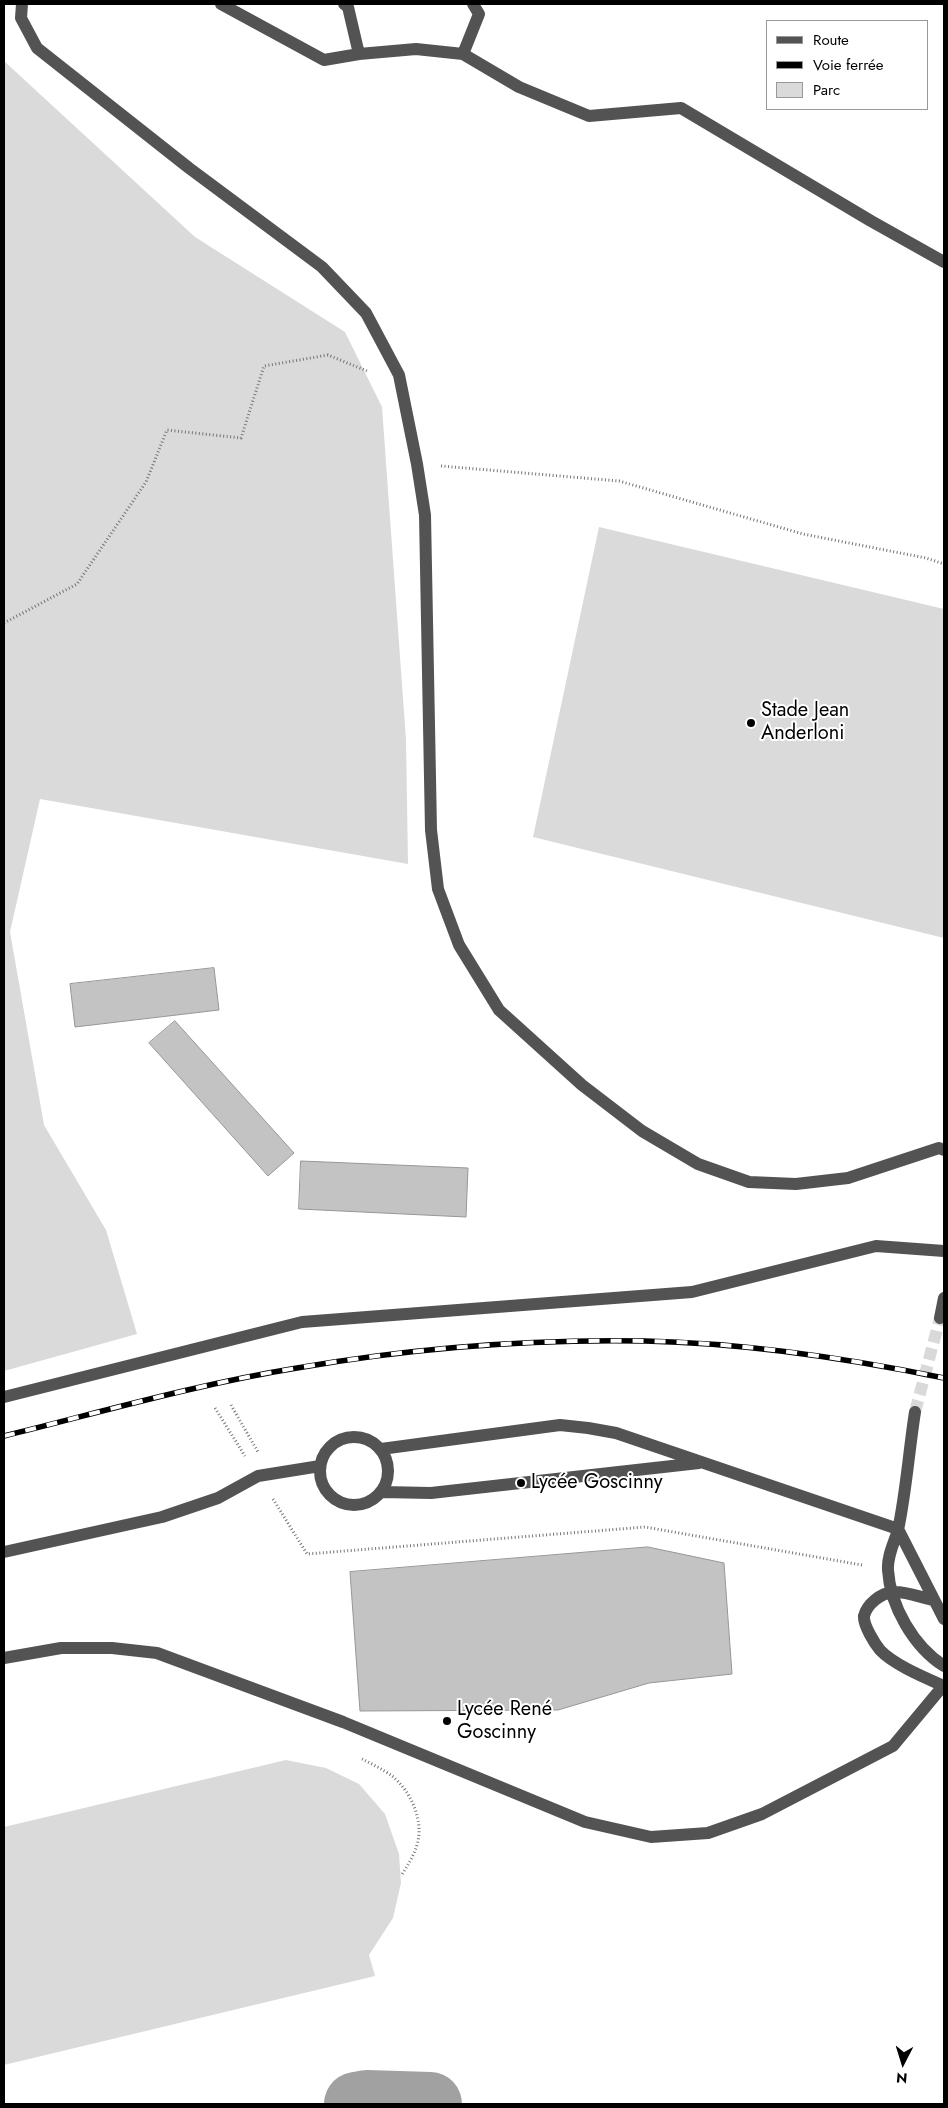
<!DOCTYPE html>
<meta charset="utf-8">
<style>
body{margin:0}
#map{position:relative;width:948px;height:2108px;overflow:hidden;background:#fff;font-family:Jost,sans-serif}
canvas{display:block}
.frame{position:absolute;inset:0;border:5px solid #000;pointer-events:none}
.legend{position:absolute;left:766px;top:20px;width:162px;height:90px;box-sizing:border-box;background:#fff;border:1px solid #999;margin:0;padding:6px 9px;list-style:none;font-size:15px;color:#000}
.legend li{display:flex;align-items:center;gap:10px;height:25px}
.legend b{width:25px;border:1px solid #999}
.north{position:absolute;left:878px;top:2038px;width:50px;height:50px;-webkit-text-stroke:4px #fff;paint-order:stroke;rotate:185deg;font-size:14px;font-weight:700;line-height:20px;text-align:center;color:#000}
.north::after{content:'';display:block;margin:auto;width:18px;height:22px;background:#000;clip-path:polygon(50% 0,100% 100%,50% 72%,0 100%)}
</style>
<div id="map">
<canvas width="948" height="2108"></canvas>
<div class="frame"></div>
<ul class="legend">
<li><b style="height:6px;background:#535353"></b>Route</li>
<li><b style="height:6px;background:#000"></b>Voie ferrée</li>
<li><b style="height:14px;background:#dadada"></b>Parc</li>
</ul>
<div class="north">N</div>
</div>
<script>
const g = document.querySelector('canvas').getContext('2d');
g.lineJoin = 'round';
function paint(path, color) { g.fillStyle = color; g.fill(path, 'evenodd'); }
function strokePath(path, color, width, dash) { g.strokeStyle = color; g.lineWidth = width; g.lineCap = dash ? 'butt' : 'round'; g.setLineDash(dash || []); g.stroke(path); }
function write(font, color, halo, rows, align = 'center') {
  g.font = font + ' Jost,sans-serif'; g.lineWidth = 4; g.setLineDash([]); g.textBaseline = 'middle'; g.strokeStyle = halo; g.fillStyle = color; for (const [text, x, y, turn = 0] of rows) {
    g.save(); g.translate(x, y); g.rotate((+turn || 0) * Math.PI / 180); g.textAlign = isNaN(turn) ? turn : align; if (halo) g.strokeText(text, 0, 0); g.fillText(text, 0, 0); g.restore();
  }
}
paint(new Path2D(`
 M4 61 195 237 345 332 382 407 406 740 408 864 40 799 10 932 44 1125 106 1230 137 1334 4 1371Z
 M599 527 944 609V938L533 837Z
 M286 1760 326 1768 359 1784 385 1814 399 1854 401 1883 393 1918 369 1955 375 1976 4 2065V1827Z`), '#dadada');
strokePath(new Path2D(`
 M356 2104 367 2102 430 2104`), '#a1a1a1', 64);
const building = new Path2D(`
 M214 968 219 1010 75 1027 70 984Z
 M175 1021 294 1153 268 1176 149 1043Z
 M301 1161 468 1168 466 1217 299 1209Z
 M648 1547 724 1563 732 1674 649 1683 558 1710 360 1711 350 1572Z`);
paint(building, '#c3c3c3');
strokePath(building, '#979797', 1);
strokePath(new Path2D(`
 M915 1412 940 1318`), '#d9d9d9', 12, [12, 6]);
strokePath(new Path2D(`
 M441 466 619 481 803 534 926 558 944 564
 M4 623 77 584 146 482 167 430 241 438 264 366 328 355 367 371
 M231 1405 258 1452
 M215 1408 245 1456
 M273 1499 307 1554 645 1527 862 1565
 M362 1759C372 1764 384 1770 392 1776 410 1790 423 1819 418 1841 415 1854 408 1865 401 1876`), '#757575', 3, [1, 2.5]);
strokePath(new Path2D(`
 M22 4 21 18 37 48 189 168 322 267 366 313 399 375 417 464 425 515 431 830 438 889 459 945 499 1010 582 1085 642 1131 698 1164 749 1182 796 1184 848 1178 939 1148 944 1150
 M221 4 324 60 359 54 416 49 463 54 519 87 589 116 681 108 871 221 944 262
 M344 4 348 7 359 54
 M463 54 479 14 473 4
 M940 1318 944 1298
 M4 1397 302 1322 692 1292 876 1246 944 1251
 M915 1412C909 1450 906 1493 898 1530 894 1543 887 1556 888 1570 890 1606 914 1647 944 1666
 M320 1471a34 34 0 1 1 68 0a34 34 0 1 1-68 0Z
 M381 1449 560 1425 588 1428 616 1433 898 1529 944 1619
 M382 1492 431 1493 699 1463
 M4 1552 162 1517 218 1498 258 1476 320 1466
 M934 1600C922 1598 906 1591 893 1592 881 1593 867 1604 864 1616 863 1625 875 1644 880 1650 894 1665 926 1678 944 1686
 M4 1658 61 1648H112L157 1653 343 1722 585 1822 651 1837 708 1833 762 1814 893 1746 943 1686`), '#535353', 12);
const rail = new Path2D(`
 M4 1436C101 1412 198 1384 297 1368 412 1348 529 1339 645 1341 746 1343 846 1358 944 1378`);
strokePath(rail, '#000', 5.5);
strokePath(rail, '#fff', 4, [11]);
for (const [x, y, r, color] of [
 [751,723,5,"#000"],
 [521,1483,5,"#000"],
 [447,1721,5,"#000"]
]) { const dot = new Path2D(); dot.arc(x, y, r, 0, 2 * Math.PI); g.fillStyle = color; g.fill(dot); strokePath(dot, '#fff', 2); }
write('20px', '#000', '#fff', [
 ["Stade Jean",761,711],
 ["Anderloni",761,734],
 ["Lycée Goscinny",531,1483],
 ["Lycée René",457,1710],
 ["Goscinny",457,1733]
], 'left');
</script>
